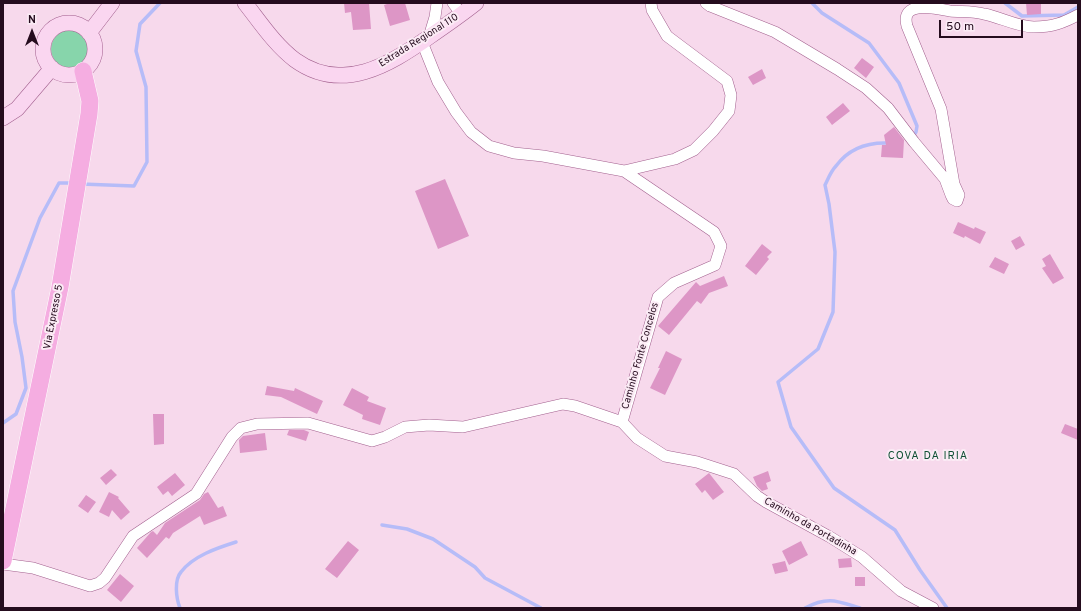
<!DOCTYPE html>
<style>
body{margin:0}
#map{position:relative;width:1081px;height:611px;overflow:hidden;background:#f7d9ec;font-family:Overpass,sans-serif}
canvas{display:block}
.frame{position:absolute;inset:0;border:4px solid #250c1e;pointer-events:none}
.north{position:absolute;left:12px;top:12px;width:40px;height:40px;-webkit-text-stroke:3px #fbebf5;paint-order:stroke;rotate:0deg;font-size:11px;font-weight:700;line-height:16px;text-align:center;color:#250c1e}
.north::after{content:'';display:block;margin:auto;width:14px;height:18px;background:#250c1e;clip-path:polygon(50% 0,100% 100%,50% 72%,0 100%)}
.scale{position:absolute;left:939px;top:20px;width:84px;height:18px;box-sizing:border-box;border:2px solid #250c1e;border-top:0;padding-left:5px;font-size:12px;line-height:14px;white-space:nowrap;color:#250c1e;-webkit-text-stroke:3px #fbebf5;paint-order:stroke}
</style>
<div id="map">
<canvas width="1081" height="611"></canvas>
<div class="frame"></div>
<div class="north">N</div>
<div class="scale">50 m</div>
</div>
<script>
const g = document.querySelector('canvas').getContext('2d');
g.lineJoin = 'round';
function paint(path, color) { g.fillStyle = color; g.fill(path, 'evenodd'); }
function strokePath(path, color, width, dash) { g.strokeStyle = color; g.lineWidth = width; g.lineCap = dash ? 'butt' : 'round'; g.setLineDash(dash || []); g.stroke(path); }
function write(font, color, halo, rows, align = 'center') {
  g.font = font + ' Overpass,sans-serif'; g.lineWidth = 4; g.setLineDash([]); g.textBaseline = 'middle'; g.strokeStyle = halo; g.fillStyle = color; for (const [text, x, y, turn = 0] of rows) {
    g.save(); g.translate(x, y); g.rotate((+turn || 0) * Math.PI / 180); g.textAlign = isNaN(turn) ? turn : align; if (halo) g.strokeText(text, 0, 0); g.fillText(text, 0, 0); g.restore();
  }
}
paint(new Path2D(`
 M51 49a19 19 0 1 1 38 0a19 19 0 1 1-38 0Z`), '#87d5ab');
strokePath(new Path2D(`
 M812 3 822 13 869 43 899 83 917 126 916 132 914 135
 M1005 3 1022 16 1064 15 1078 7
 M889 143C868 142 849 148 836 166 831 171 828 179 825 185L829 204 835 252 833 312 818 349 778 382 791 427 834 488 895 530 920 570 947 608
 M81 184 134 186 147 162 146 87 136 51 140 24 160 3
 M3 423 16 414 26 388 22 357 15 322 13 291 40 218 59 183H73
 M382 525 407 529 433 539 475 567 485 578 541 608
 M180 608C176 598 174 580 181 572 193 556 217 548 236 542
 M805 608C828 596 837 601 860 608`), '#b6bcf8', 3.5);
paint(new Path2D(`
 M344 3H369L371 29 353 30 351 12 345 13Z
 M390 3H405L410 20 390 26 384 5Z
 M1026 3H1041V14L1027 15Z
 M862 58 874 67 866 78 854 68Z
 M762 69 766 78 753 85 748 77Z
 M843 103 850 111 832 125 826 117Z
 M894 127 904 140 903 158 881 157 882 145H886L884 135Z
 M445 179 469 236 438 249 415 191Z
 M958 222 974 229 975 227 986 232 980 244 965 236 964 238 953 233Z
 M1020 236 1025 245 1016 250 1011 241Z
 M762 244 772 252 767 257 769 259 756 275 745 266Z
 M1050 254 1064 278 1053 284 1042 268 1046 266 1042 259Z
 M995 257 1009 264 1004 274 989 267Z
 M724 276 728 286 709 293 701 304 697 301 669 335 658 326 696 282 700 286Z
 M666 351 682 359 665 395 650 388 660 368H658Z
 M267 386 294 391 295 388 323 401 317 414 281 397 265 395Z
 M352 388 369 397 367 401 386 408 380 425 362 419 363 415 343 405Z
 M153 414H164V444L154 445Z
 M1065 424 1078 429V440L1061 433Z
 M289 430H304L309 432 306 441 287 435Z
 M265 433 267 450 240 453 239 440 243 436Z
 M111 469 117 475 106 485 100 478Z
 M768 471 771 481 766 483 768 489 762 491 757 486 753 477Z
 M175 473 185 485 172 496 168 491 163 495 157 487Z
 M709 473 724 492 713 500 705 490 702 493 695 484Z
 M109 492 119 497 118 498 130 512 121 520 112 510 109 517 99 512Z
 M208 492 218 508 223 506 227 516 204 525 200 516 173 533 169 539 166 537 147 558 137 548 151 532 153 531 157 535 165 523 200 500 204 494Z
 M86 495 96 502 88 513 78 506Z
 M348 541 359 550 337 578 325 569Z
 M801 541 808 555 789 565 782 551Z
 M851 558 852 567 839 568 838 559Z
 M785 561 788 571 775 574 772 564Z
 M120 574 134 586 121 602 107 590Z
 M855 577H865V586H855Z`), '#dd96c6');
const minor = new Path2D(`
 M453 3 462 15
 M706 3 710 6 775 32 837 69 866 88 888 108 914 142 945 179 951 195 953 199 957 201 959 195 954 184 941 109 907 26C900 0 935 8 950 11 961 12 973 11 984 14 1000 17 1018 27 1034 27 1052 27 1063 23 1078 15
 M429 37 435 17 437 3
 M422 42 438 82 456 112 471 132 489 146 514 153 543 156 624 171 714 232 721 246 715 265 674 283 658 297 622 422
 M624 171 675 159 694 150 713 131 729 111 731 95 727 81 667 36 652 10 651 3
 M3 564 33 568 90 586 99 583 105 578 133 536 196 494 232 437 241 428 257 424 308 423 372 441 385 437 405 427 429 425 463 427 563 404 575 406 622 422 637 438 665 456 697 462 734 474 757 496 766 502 830 537 862 557 901 591 933 608`);
const secondary = new Path2D(`
 M245 3C260 22 275 45 295 60 342 94 389 65 429 37 445 26 461 15 476 3
 M43 49a26 26 0 1 1 52 0a26 26 0 1 1-52 0Z
 M89 33 112 3
 M3 118 17 109 52 68`);
const primary = new Path2D(`
 M3 561 60 287 89 114 90 101 83 71`);
strokePath(minor, '#a2608e', 12);
strokePath(secondary, '#a2608e', 16);
strokePath(primary, '#fff', 18);
strokePath(minor, '#fff', 11);
strokePath(secondary, '#fad6f0', 15);
strokePath(primary, '#f5ade1', 17);
write('10px', '#250c1e', '#fbebf5', [
 ["Estrada Regional 110",419,41,-32],
 ["Via Expresso 5",54,317,-79],
 ["Caminho Fonte Concelos",641,356,-74],
 ["Caminho da Portadinha",810,527,30]
]);
g.letterSpacing = '1px';
write('11px', '#0f5034', '#fbebf5', [
 ["COVA DA IRIA",928,457]
]);
g.letterSpacing = '0px';
</script>
